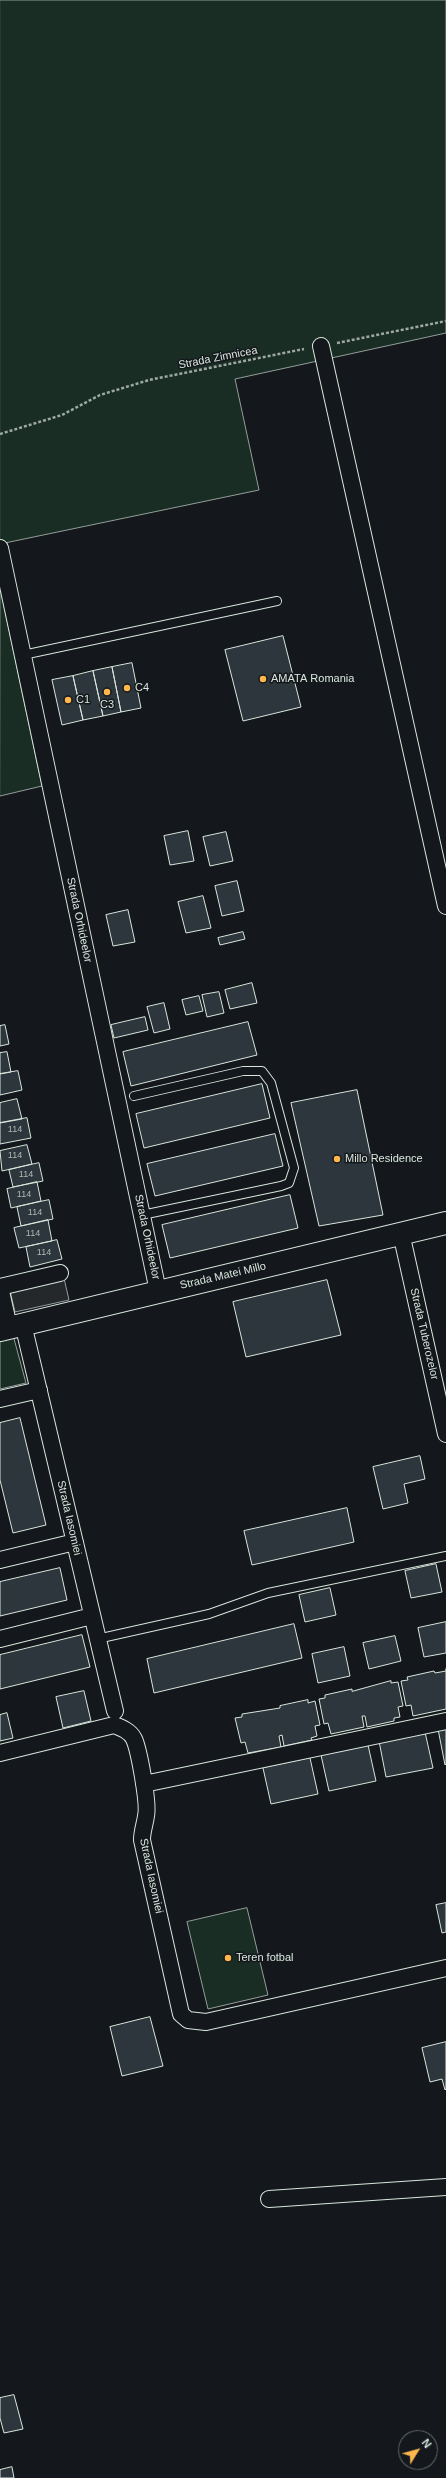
<!DOCTYPE html>
<style>
body{margin:0}
#map{position:relative;width:446px;height:2478px;overflow:hidden;background:#14181c;font-family:Helvetica,sans-serif}
canvas{display:block}
.north{position:absolute;left:398px;top:2430px;width:40px;height:40px;box-sizing:border-box;background:#14181c;border:1px solid #626a69;border-radius:50%;rotate:53deg;font-size:11px;font-weight:700;line-height:16px;text-align:center;color:#d8e6dc}
.north::after{content:'';display:block;margin:auto;width:14px;height:18px;background:#ffb74d;clip-path:polygon(50% 0,100% 100%,50% 72%,0 100%)}
</style>
<div id="map">
<canvas width="446" height="2478"></canvas>
<div class="north">N</div>
</div>
<script>
const g = document.querySelector('canvas').getContext('2d');
g.lineJoin = 'round';
function paint(path, color) { g.fillStyle = color; g.fill(path, 'evenodd'); }
function strokePath(path, color, width, dash) { g.strokeStyle = color; g.lineWidth = width; g.lineCap = dash ? 'butt' : 'round'; g.setLineDash(dash || []); g.stroke(path); }
function write(font, color, halo, rows, align = 'center') {
  g.font = font + ' Helvetica,sans-serif'; g.lineWidth = 3; g.setLineDash([]); g.textBaseline = 'middle'; g.strokeStyle = halo; g.fillStyle = color; for (const [text, x, y, turn = 0] of rows) {
    g.save(); g.translate(x, y); g.rotate((+turn || 0) * Math.PI / 180); g.textAlign = isNaN(turn) ? turn : align; if (halo) g.strokeText(text, 0, 0); g.fillText(text, 0, 0); g.restore();
  }
}
const green = new Path2D(`
 M0 0H446V333L235 379 259 490 0 544Z
 M0 587 42 786 0 796Z
 M13 1335 26 1383 0 1389V1338Z
 M247 1908 268 1995 208 2009 187 1922Z`);
paint(green, '#1a2d24');
strokePath(green, '#939e99', 1);
const parking = new Path2D(`
 M61 1265 69 1300 15 1312 7 1278Z`);
paint(parking, '#24282b');
strokePath(parking, '#939e99', 1);
const building = new Path2D(`
 M283 636 301 707 243 721 225 650Z
 M132 663 141 708 121 712 112 667Z
 M112 667 121 712 103 716 93 671Z
 M93 671 103 716 83 720 73 676Z
 M73 676 83 720 62 725 52 680Z
 M188 831 194 861 170 865 164 836Z
 M226 832 233 861 210 866 203 837Z
 M237 881 244 911 222 916 215 886Z
 M203 896 211 928 186 933 178 902Z
 M128 910 135 942 113 946 106 915Z
 M243 932 245 939 220 945 218 938Z
 M252 983 257 1003 230 1009 225 990Z
 M219 992 224 1013 207 1017 202 995Z
 M199 996 203 1011 186 1015 182 1000Z
 M164 1003 170 1029 154 1033 147 1007Z
 M145 1017 148 1030 114 1038 111 1025Z
 M248 1022 257 1055 131 1086 123 1052Z
 M5 1025 9 1044 0 1046V1026Z
 M7 1052 11 1072 0 1074V1053Z
 M18 1071 22 1090 0 1095V1074Z
 M262 1084 270 1118 144 1148 136 1114Z
 M357 1090 383 1215 319 1226 291 1103Z
 M17 1099 22 1119 0 1123V1103Z
 M27 1118 31 1138 0 1144V1123Z
 M275 1134 283 1166 155 1196 147 1164Z
 M27 1145 32 1164 2 1171 0 1151Z
 M39 1163 43 1181 13 1187 9 1170Z
 M37 1182 41 1201 11 1208 7 1189Z
 M290 1195 298 1228 170 1258 162 1225Z
 M49 1200 53 1219 21 1226 17 1207Z
 M48 1220 52 1241 19 1248 14 1228Z
 M57 1240 62 1259 30 1267 26 1247Z
 M327 1280 341 1335 246 1357 233 1302Z
 M20 1418 46 1525 13 1533 0 1480V1423Z
 M420 1456 425 1479 404 1484 408 1503 383 1509 373 1467Z
 M347 1508 354 1542 252 1565 244 1531Z
 M436 1564 442 1592 411 1598 405 1571Z
 M60 1568 67 1600 0 1616V1582Z
 M330 1588 336 1615 305 1622 299 1595Z
 M446 1622V1653L424 1657 418 1628Z
 M294 1624 302 1658 154 1693 147 1659Z
 M82 1635 90 1667 0 1689V1655Z
 M395 1636 401 1661 369 1669 363 1643Z
 M344 1647 350 1676 318 1683 312 1654Z
 M446 1669V1709L413 1716 411 1705 406 1706 401 1681 408 1680 407 1677 434 1671 435 1673 446 1671Z
 M391 1681V1683L398 1682 403 1706 398 1707 400 1717 394 1718V1721L367 1727 365 1716H362L364 1727 331 1734 328 1723 324 1724 319 1699 325 1698V1695L352 1689V1691Z
 M84 1691 91 1721 63 1728 56 1697Z
 M308 1700V1703L315 1701 320 1725 315 1726 317 1736 311 1738 312 1740 284 1746 282 1735 279 1736 281 1747 248 1753 245 1742 241 1743 235 1718 242 1717V1714L280 1708V1706Z
 M7 1713 13 1738 0 1741V1715Z
 M446 1727V1764L445 1765 438 1729Z
 M425 1732 433 1768 386 1777 379 1741Z
 M368 1745 376 1781 329 1791 321 1755Z
 M310 1758 318 1794 271 1804 263 1768Z
 M446 1903V1932L442 1933 436 1905Z
 M150 2017 163 2066 122 2076 110 2027Z
 M446 2042V2089L445 2090 442 2079 430 2082 422 2048Z
 M14 2395 23 2429 4 2433 0 2418V2398Z
 M12 2467 14 2478H0V2470Z`);
paint(building, '#2c363c');
strokePath(building, '#d8e6dc', 1);
const lane = new Path2D(`
 M23 655 277 601
 M134 1096 243 1071H262L271 1083 294 1168 289 1183 281 1186 142 1215
 M97 1639 209 1614 268 1593 446 1556`);
const street = new Path2D(`
 M321 346 446 906
 M0 548 158 1291
 M401 1233 446 1434
 M0 1287 60 1273
 M0 1287 9 1327
 M23 1324 115 1711
 M0 1399 39 1390
 M0 1560 75 1542
 M0 1639 92 1616
 M0 1753 114 1725C122 1728 130 1731 134 1739 139 1750 149 1804 146 1816 145 1824 142 1831 142 1840L181 2014 188 2020 206 2022 446 1968
 M144 1784 446 1721
 M269 2199 446 2187`);
const secondary = new Path2D(`
 M0 1330 446 1223`);
strokePath(lane, '#d8e6dc', 10);
strokePath(street, '#d8e6dc', 18);
strokePath(secondary, '#d8e6dc', 24);
strokePath(new Path2D(`
 M337 343 446 321
 M0 434 62 415 100 395 149 380 304 349`), '#9da8a2', 2.5, [3, 2]);
strokePath(lane, '#14181c', 8);
strokePath(street, '#14181c', 16);
strokePath(secondary, '#14181c', 22);
for (const [x, y, r, color] of [
 [263,679,4,"#ffb74d"],
 [127,688,4,"#ffb74d"],
 [107,692,4,"#ffb74d"],
 [68,700,4,"#ffb74d"],
 [337,1159,4,"#ffb74d"],
 [228,1958,4,"#ffb74d"]
]) { const dot = new Path2D(); dot.arc(x, y, r, 0, 2 * Math.PI); g.fillStyle = color; g.fill(dot); strokePath(dot, '#14181c', 1.5); }
write('9px', '#adbab4', null, [
 ["114",15,1130],
 ["114",15,1156],
 ["114",26,1175],
 ["114",24,1195],
 ["114",35,1213],
 ["114",33,1234],
 ["114",44,1253]
]);
write('11px', '#d8e6dc', '#14181c', [
 ["Strada Zimnicea",218,358,-11],
 ["Strada Orhideelor",79,920,78],
 ["Strada Orhideelor",147,1237,78],
 ["Strada Matei Millo",223,1276,-13],
 ["Strada Tuberozelor",424,1334,77],
 ["Strada Iasomiei",69,1518,77],
 ["Strada Iasomiei",151,1876,78]
]);
write('11px', '#d8e6dc', '#14181c', [
 ["AMATA Romania",271,679],
 ["C4",135,688],
 ["C1",76,700],
 ["C3",107,705,"center"],
 ["Millo Residence",345,1159],
 ["Teren fotbal",236,1958]
], 'left');
</script>
